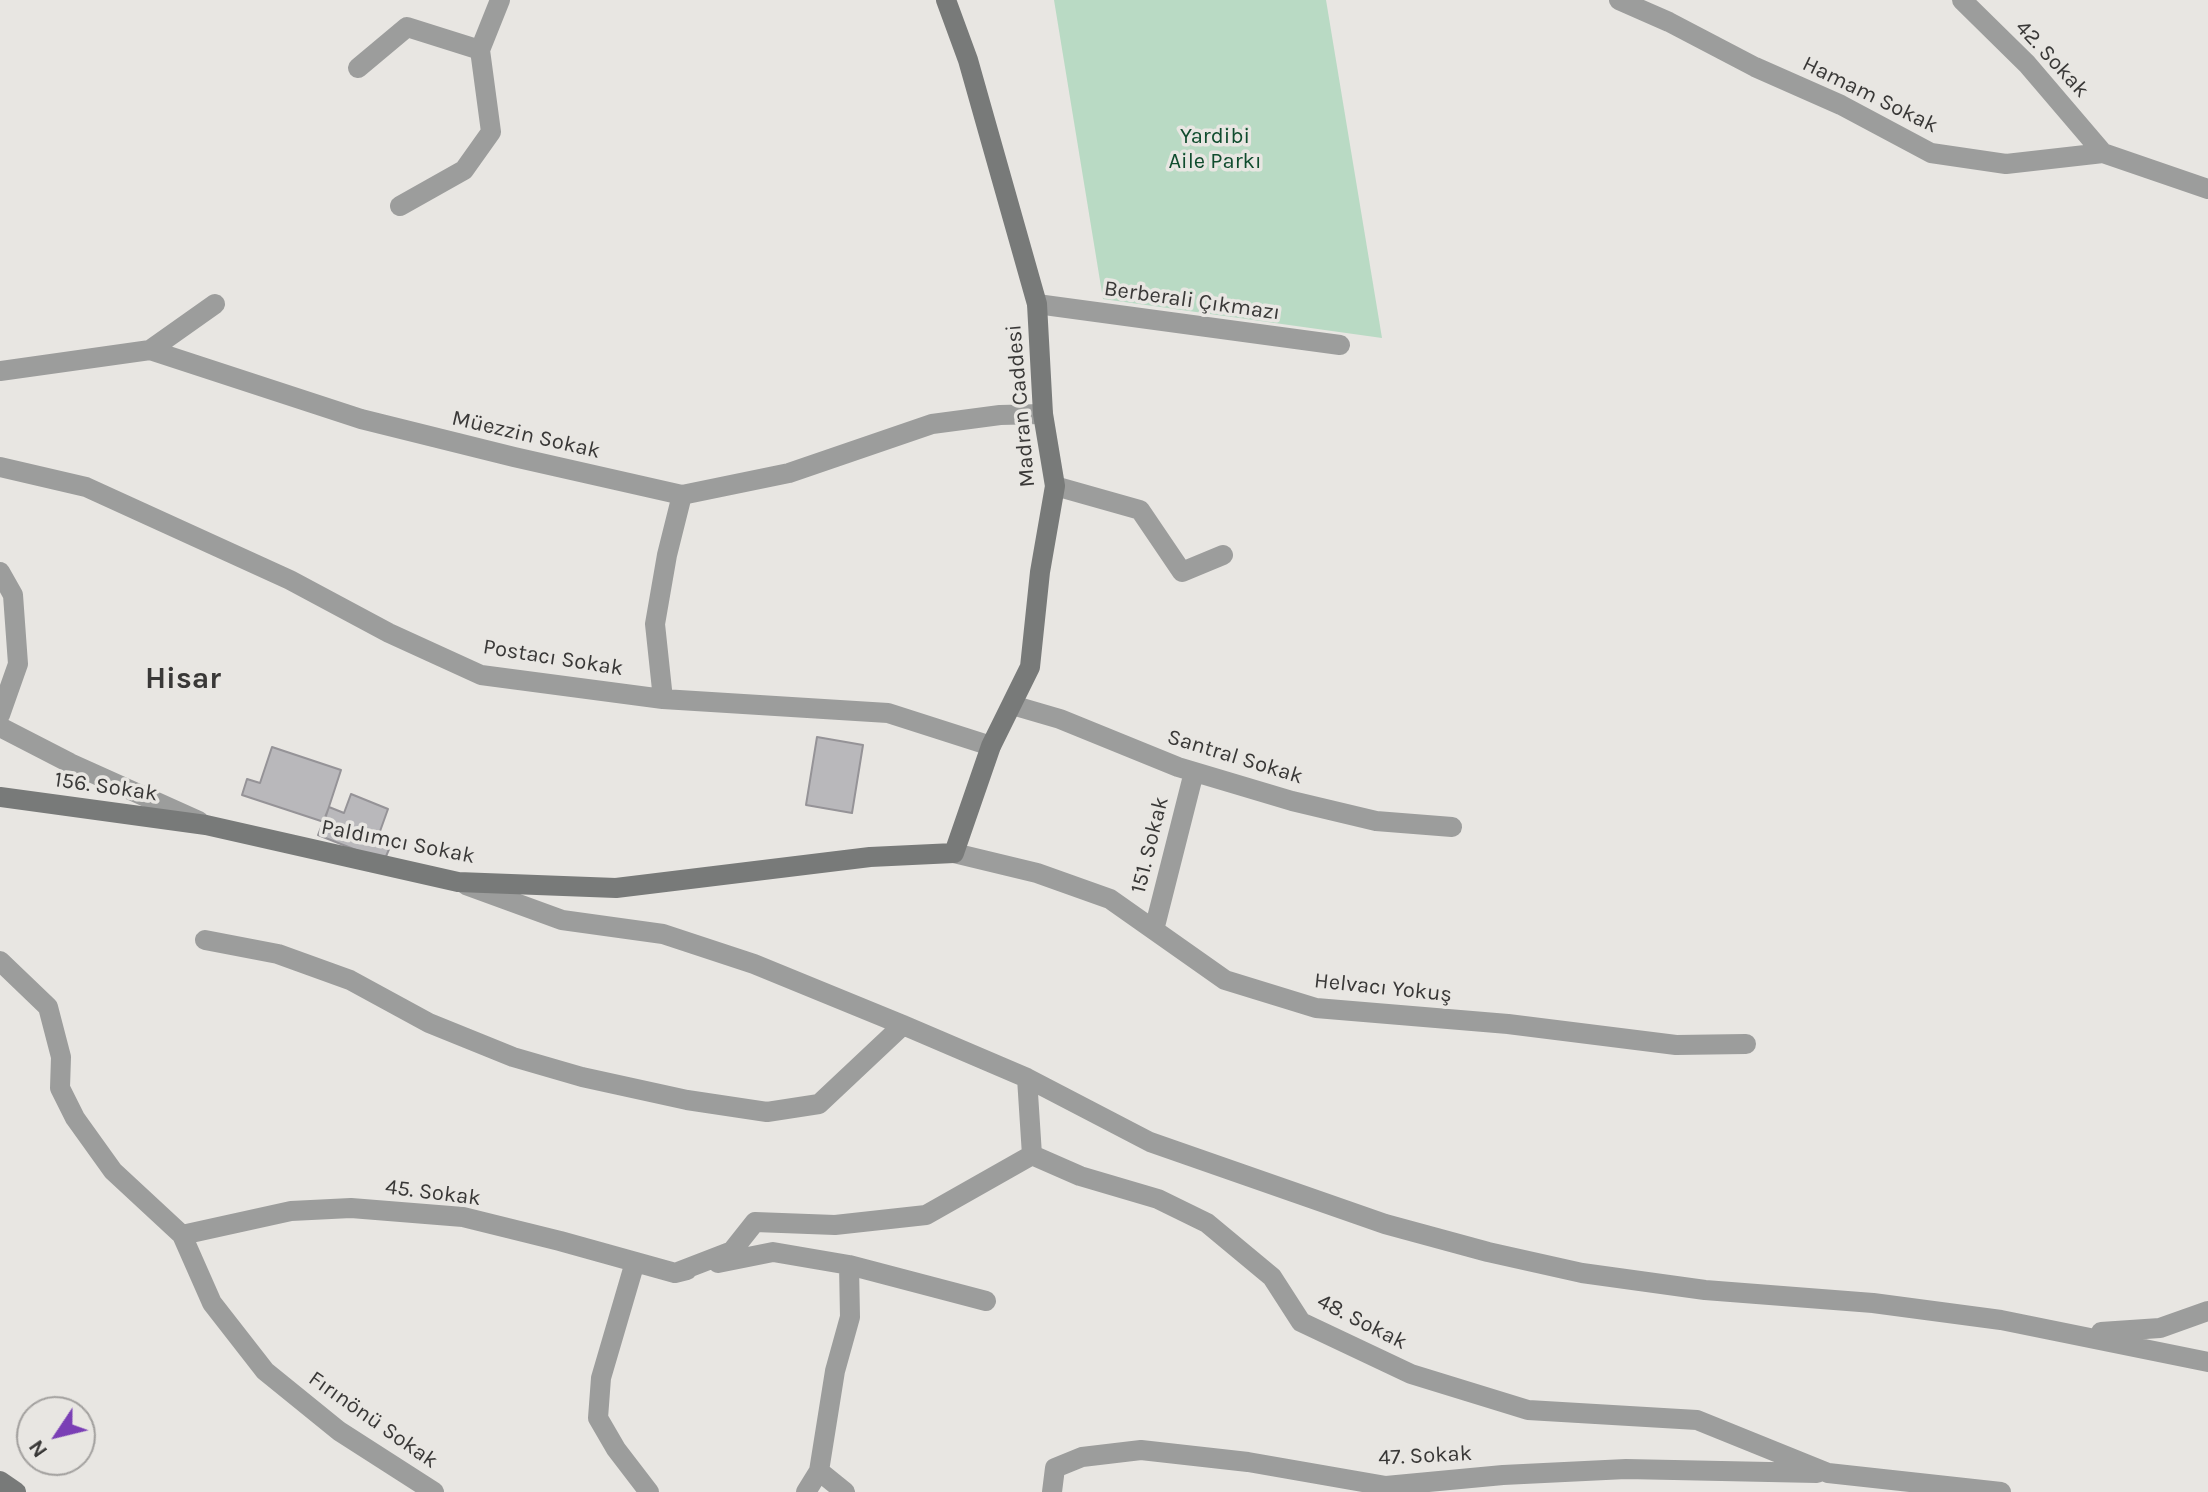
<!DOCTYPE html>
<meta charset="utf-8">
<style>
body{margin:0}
#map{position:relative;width:2208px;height:1492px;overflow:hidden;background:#e8e6e2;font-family:Karla,sans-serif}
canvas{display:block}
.north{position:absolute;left:16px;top:1396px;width:80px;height:80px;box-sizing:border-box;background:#e8e6e2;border:2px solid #a2a09e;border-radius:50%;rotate:235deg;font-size:22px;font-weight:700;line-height:32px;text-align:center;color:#393837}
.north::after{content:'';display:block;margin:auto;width:28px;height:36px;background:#7a3fb5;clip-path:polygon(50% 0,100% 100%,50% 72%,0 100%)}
</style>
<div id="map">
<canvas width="2208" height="1492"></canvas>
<div class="north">N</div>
</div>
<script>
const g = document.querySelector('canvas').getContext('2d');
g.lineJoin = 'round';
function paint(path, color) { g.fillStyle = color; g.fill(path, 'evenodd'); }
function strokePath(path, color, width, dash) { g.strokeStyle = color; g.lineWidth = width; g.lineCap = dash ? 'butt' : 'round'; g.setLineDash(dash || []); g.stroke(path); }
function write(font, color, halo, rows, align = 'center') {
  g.font = font + ' Karla,sans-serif'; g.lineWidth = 7; g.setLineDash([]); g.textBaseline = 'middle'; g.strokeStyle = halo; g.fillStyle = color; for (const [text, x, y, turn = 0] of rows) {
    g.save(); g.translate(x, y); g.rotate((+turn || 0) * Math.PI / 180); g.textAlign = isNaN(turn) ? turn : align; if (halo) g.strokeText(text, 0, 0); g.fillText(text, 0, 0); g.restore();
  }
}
paint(new Path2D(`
 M1054 0H1326L1382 338 1103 299Z`), '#b9dac4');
const building = new Path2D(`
 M817 737 863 745 852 813 806 805Z
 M272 747 341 770 324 822 242 795 247 779 260 783Z
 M351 794 388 809 379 834 393 840 384 861 318 835 329 807 344 813Z`);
paint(building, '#b9b8bb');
strokePath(building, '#959397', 2);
strokePath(new Path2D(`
 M1619 0 1669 22 1755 67 1841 105 1931 153 2006 164 2103 153 2208 189
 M1962 0 2027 64 2103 153
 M358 68 407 27 480 50
 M400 206 464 170 491 132 480 50 500 0
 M1037 304 1340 345
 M150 350 215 304
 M0 371 150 350 361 419 514 457 682 495 789 473 932 424 1000 415 1043 414
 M0 467 86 487 290 580 389 633 481 675 663 699 888 713 991 746
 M1055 486 1140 510 1182 572 1223 555
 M0 572 13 595 18 664 0 715
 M663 699 655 624 667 555 682 495
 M1012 705 1060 719 1178 767 1292 801 1376 821 1452 827
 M0 727 70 763 199 821
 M954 853 1037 873 1110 899 1225 980 1316 1008 1508 1024 1676 1045 1746 1044
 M466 885 562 920 663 934 754 964 903 1025 1027 1078 1150 1142 1385 1224 1488 1252 1582 1273 1705 1290 1873 1303 2001 1320 2208 1362
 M1154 930 1194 772
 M205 940 278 954 350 980 429 1023 513 1057 582 1077 687 1100 767 1112 819 1104 903 1025
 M0 961 48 1007 61 1057 60 1088 75 1118 113 1171 182 1235 212 1303 265 1371 339 1431 434 1492
 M1027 1078 1032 1155
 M182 1235 291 1211 351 1208 463 1217 560 1241 675 1273 687 1270
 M635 1262 601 1378 598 1418 616 1449 649 1492
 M718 1263 773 1252 849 1265 850 1317 835 1371 819 1471 845 1492
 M849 1265 986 1301
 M675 1273 732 1251 755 1222 835 1225 926 1215 1032 1155 1080 1176 1158 1199 1207 1223 1272 1277 1301 1322 1411 1374 1528 1410 1697 1420 1828 1473 2001 1492
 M2101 1332 2160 1328 2208 1311
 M806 1492 819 1471
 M1052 1492 1055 1468 1082 1457 1141 1450 1248 1462 1386 1486 1503 1475 1626 1469 1817 1473`), '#9c9d9c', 20);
strokePath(new Path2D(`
 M0 797 206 825 458 882 616 888 870 857 954 853 991 746 1030 667 1040 572 1055 486 1043 414 1037 304 968 60 946 0
 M0 1481 16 1492`), '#787a79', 20);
write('22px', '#393837', '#e8e6e2', [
 ["42. Sokak",2052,59,47],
 ["Hamam Sokak",1870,95,26],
 ["Berberali Çıkmazı",1192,301,8],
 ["Madran Caddesi",1021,406,-95],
 ["Müezzin Sokak",526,435,13],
 ["Postacı Sokak",553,658,9],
 ["Santral Sokak",1235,757,17],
 ["156. Sokak",106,787,8],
 ["Paldımcı Sokak",398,842,11],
 ["151. Sokak",1150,845,-76],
 ["Helvacı Yokuş",1383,988,6],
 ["45. Sokak",433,1193,7],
 ["48. Sokak",1362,1322,27],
 ["Fırınönü Sokak",373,1420,35],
 ["47. Sokak",1425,1456,-3]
]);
write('22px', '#104c2e', '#e8e6e2', [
 ["Yardibi",1215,137],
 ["Aile Parkı",1215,162]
]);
write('bold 30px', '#393837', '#e8e6e2', [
 ["Hisar",183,679]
]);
</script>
